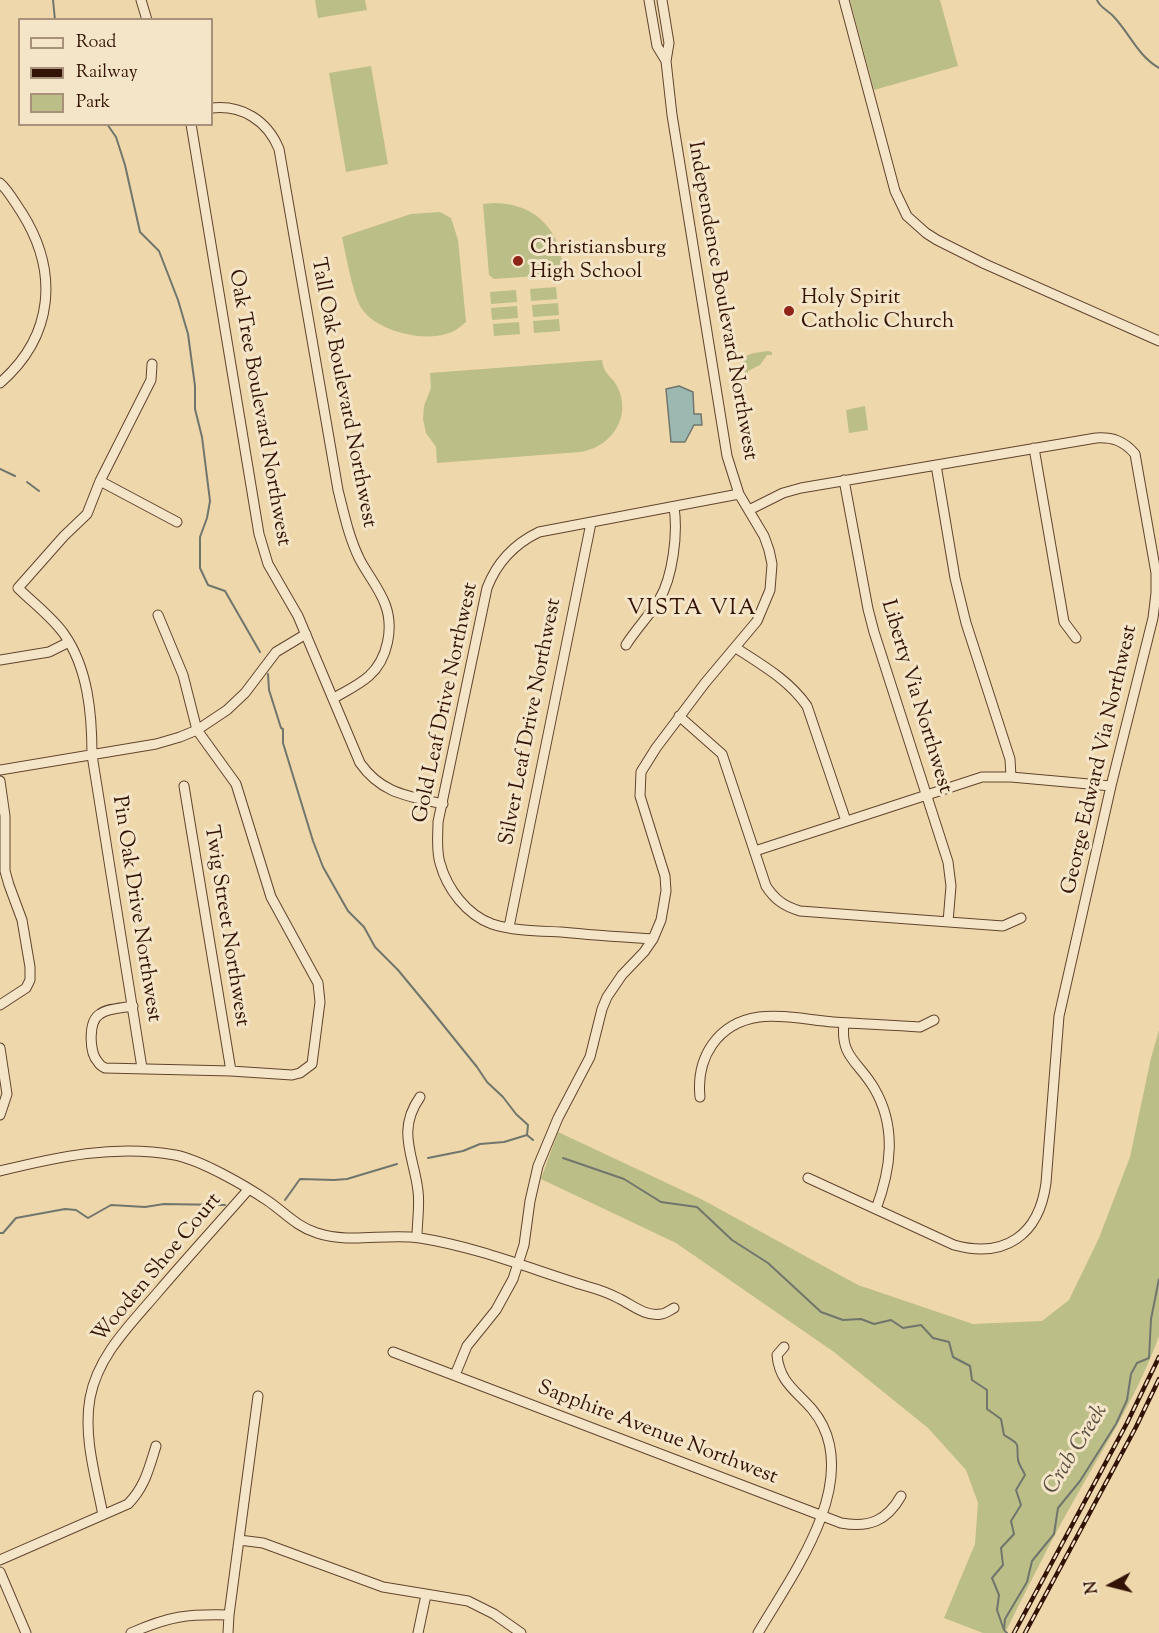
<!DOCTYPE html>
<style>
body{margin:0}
#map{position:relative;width:1159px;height:1633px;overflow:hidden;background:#eed7ab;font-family:"Sorts Mill Goudy",serif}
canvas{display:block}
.legend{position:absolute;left:18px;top:18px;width:195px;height:108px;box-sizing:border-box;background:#f4e5c8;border:2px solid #a7917a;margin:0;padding:8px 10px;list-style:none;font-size:18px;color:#331305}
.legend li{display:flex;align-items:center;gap:12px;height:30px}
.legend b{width:30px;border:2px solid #a7917a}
.north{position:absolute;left:1081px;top:1555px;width:60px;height:60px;-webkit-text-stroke:4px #f4e5c8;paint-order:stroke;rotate:263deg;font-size:16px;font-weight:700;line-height:24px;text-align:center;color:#331305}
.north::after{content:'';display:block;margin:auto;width:21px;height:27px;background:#331305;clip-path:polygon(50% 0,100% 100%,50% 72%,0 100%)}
</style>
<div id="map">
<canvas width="1159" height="1633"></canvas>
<ul class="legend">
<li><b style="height:8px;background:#f4e5c8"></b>Road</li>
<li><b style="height:8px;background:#331305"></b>Railway</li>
<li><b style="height:16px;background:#bbbe87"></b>Park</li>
</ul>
<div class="north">N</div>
</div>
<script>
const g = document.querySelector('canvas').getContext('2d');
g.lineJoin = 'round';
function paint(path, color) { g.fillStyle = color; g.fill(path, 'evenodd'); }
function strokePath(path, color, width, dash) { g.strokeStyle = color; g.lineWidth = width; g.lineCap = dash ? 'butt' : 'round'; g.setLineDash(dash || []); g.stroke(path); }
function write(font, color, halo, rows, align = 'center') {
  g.font = font + ' "Sorts Mill Goudy",serif'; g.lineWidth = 6; g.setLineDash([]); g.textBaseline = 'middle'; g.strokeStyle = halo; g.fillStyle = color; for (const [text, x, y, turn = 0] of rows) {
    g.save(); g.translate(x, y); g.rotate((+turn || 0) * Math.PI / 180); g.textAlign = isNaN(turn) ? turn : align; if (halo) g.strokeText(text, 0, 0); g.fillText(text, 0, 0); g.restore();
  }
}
paint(new Path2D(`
 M315 0H365L367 10 318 18Z
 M850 0H940L958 66 874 90Z
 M371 66 388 164 346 172 329 73Z
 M494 203C539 204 561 232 564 274L494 279 489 275 483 204Z
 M440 212 451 218 458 240 466 322C460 327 454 332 446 334 421 342 371 330 359 304 352 288 346 256 342 237L411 214Z
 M556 287 557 299 531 301 530 289Z
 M516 290 517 302 491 304 490 292Z
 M558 303 559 315 533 317 532 305Z
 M517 306 518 318 492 320 491 308Z
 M559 319 560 331 534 333 533 321Z
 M519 322 520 334 494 336 493 324Z
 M768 351 772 352V355H767L760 365 748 371V376L746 377C738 353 748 354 768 351Z
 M602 360C604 376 612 375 618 388 632 418 610 448 580 452L437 463 436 447 426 433 423 419 424 406 431 388 430 373Z
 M865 406 868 430 849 433 846 410Z
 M1159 1030V1336C1139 1392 1106 1444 1077 1495 1051 1540 1028 1587 1005 1633H983L944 1618 975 1544 978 1503 966 1470 928 1428 834 1352 676 1243 541 1179 558 1132 703 1200 858 1285 973 1324 1042 1321 1069 1300 1099 1238 1130 1157 1151 1058Z`), '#bbbe87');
const water = new Path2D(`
 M679 386 693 392 694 414H701L702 425H694L685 442H671L666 389Z`);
paint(water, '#9bb8b1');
strokePath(water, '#71766c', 1.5);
strokePath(new Path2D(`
 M53 0 55 20
 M1097 0C1100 8 1108 10 1114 17 1130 34 1138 56 1159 68
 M107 124 116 137 125 165 140 232 159 251 178 300 188 334 195 386V409L202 437 210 501 207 518 200 537V568L208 585 225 591 260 652
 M0 469 15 476
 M27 482 39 491
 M268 674 269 690 281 728 283 729V743L313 841 323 867 348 911 364 927 375 947 398 970 431 1010 477 1067 487 1082 503 1097 516 1114 528 1125 527 1135
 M527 1135 533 1140
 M428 1158 463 1151 480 1144 504 1142 527 1135
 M563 1158 624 1179 661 1202 697 1207 732 1240 768 1263 821 1312 843 1320 861 1319 874 1324 891 1320 903 1328 921 1325 933 1338 949 1342 953 1357 970 1366 972 1380 987 1390V1409L1001 1419 1004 1435C1022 1446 1016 1442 1018 1460 1019 1465 1023 1470 1025 1475L1016 1490 1021 1505 1011 1521 1014 1534 1001 1548 1003 1565 992 1578 999 1595 997 1610 1004 1630
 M285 1200 300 1179 334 1180 347 1179 397 1164
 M0 1233H3L16 1218 65 1209 76 1210 88 1218 111 1205 145 1207 164 1204 225 1205
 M1007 1633 1004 1630 1005 1619 1027 1582 1032 1561 1054 1534 1058 1508 1080 1481 1116 1424 1127 1400 1131 1374 1137 1363 1149 1358 1151 1319 1159 1279`), '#71766c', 2);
const minor = new Path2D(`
 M141 0 147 20
 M649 0 657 46 666 61
 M844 0 895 191 907 216 926 233 937 240 985 264 1159 341
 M212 108C242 105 267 120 279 149L338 490C344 514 349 538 360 560 368 575 379 588 385 604 394 627 388 659 369 676 359 685 346 691 334 698
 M191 124 259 534 268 564 298 616 360 763C382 794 408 796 443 804
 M0 183C9 191 15 203 22 213 59 272 54 336 0 383
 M1034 448 1064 622 1076 638
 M936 465 955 578 966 623 1010 759 1011 777
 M844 480 868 609 874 632 948 862 951 886 948 922
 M100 481 177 522
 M749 510 783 493 801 488 1096 438C1113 437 1124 441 1135 454L1156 573V593L1153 618 1111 786 1059 1016 1046 1183C1039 1235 1005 1259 954 1245L808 1178
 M626 645C636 629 649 616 659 600 673 577 678 533 674 507
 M736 648C762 665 789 680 807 706L846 821
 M0 660 49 652 69 642
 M679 716 722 754 766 886C775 900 784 906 800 911L1003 926 1021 918
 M0 770 156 744 180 737 197 730 227 710 245 693 276 652 306 634
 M0 781 5 816V871L9 885 22 920 30 967V980L26 988 0 1005
 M184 786 231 1071
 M755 851 982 777H1011L1111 786
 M509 927 591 523
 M653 939C622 937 591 935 561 932 539 931 513 931 492 924 467 915 447 889 440 863 436 850 438 836 438 822L487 588C497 562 514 544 539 532L739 494
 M133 1006C123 1008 108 1008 100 1014 88 1021 89 1053 98 1062 99 1064 103 1067 105 1068L231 1071 292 1075 300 1073 312 1064 320 1002 318 983 271 897 236 784 197 730 183 675 158 615
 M844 1023C840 1057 858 1061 874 1088 897 1127 891 1169 876 1209
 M0 1048 7 1094 0 1115
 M142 1068 92 755C92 714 88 668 64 634 52 617 33 603 18 588L64 536 87 514 100 481 151 380 152 364
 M700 1097C696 1058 717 1023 759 1017 782 1014 809 1020 833 1022 862 1024 891 1025 920 1027L934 1020
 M0 1171C57 1157 115 1144 175 1155 201 1160 246 1186 268 1201 284 1212 297 1227 317 1233 350 1244 386 1233 420 1238 477 1247 531 1269 586 1286 597 1289 609 1293 620 1299 632 1305 646 1317 661 1314 665 1314 670 1310 674 1308
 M417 1237C417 1222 420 1206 418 1191 414 1156 396 1131 420 1097
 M393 1352 841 1523C869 1528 887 1521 901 1496
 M455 1375 467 1346 496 1310 513 1279 524 1245 530 1201 538 1166 558 1118 590 1057 602 1009 607 997 622 975 644 952 653 939 661 920 666 891 665 876 640 796 641 772 656 748 705 683 757 621 770 590 772 564 769 550 764 536 739 494 727 456 672 115 666 61 669 43 662 0
 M103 1515C96 1478 83 1437 90 1398 98 1355 131 1324 158 1292 188 1257 218 1224 248 1190
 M239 1540 263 1543 383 1587 468 1601 494 1614 521 1633
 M0 1560 128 1504C145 1487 149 1468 156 1446
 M0 1572 26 1633
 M131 1633C170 1616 186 1614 229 1615
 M228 1633 229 1615 258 1396
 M418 1633 426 1595
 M758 1633C790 1578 855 1492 823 1426 808 1395 780 1390 777 1355L784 1347`);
strokePath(minor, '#62442e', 11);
strokePath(minor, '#f4e5c8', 9);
const rail = new Path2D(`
 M1014 1633 1127 1423 1159 1357
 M1025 1633 1136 1427 1159 1379`);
strokePath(rail, '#331305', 4.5);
strokePath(rail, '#f4e5c8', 2, [7]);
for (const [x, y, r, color] of [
 [518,261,6,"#8f2418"],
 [789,311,6,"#8f2418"]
]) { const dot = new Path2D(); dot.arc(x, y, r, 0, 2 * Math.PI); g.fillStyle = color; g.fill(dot); strokePath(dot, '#f4e5c8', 2); }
write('21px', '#331305', '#f4e5c8', [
 ["Christiansburg",530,249],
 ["High School",530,273],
 ["Holy Spirit",801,299],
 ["Catholic Church",801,323]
], 'left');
write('21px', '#331305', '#f4e5c8', [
 ["Independence Boulevard Northwest",721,301,80],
 ["Tall Oak Boulevard Northwest",342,393,79],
 ["Oak Tree Boulevard Northwest",258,408,80],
 ["Liberty Via Northwest",915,697,73],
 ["Gold Leaf Drive Northwest",447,703,-78],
 ["Silver Leaf Drive Northwest",532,722,-79],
 ["George Edward Via Northwest",1101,760,-77],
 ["Pin Oak Drive Northwest",135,909,81],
 ["Twig Street Northwest",225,926,81],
 ["Wooden Shoe Court",158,1269,-50],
 ["Sapphire Avenue Northwest",657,1434,21]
]);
g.letterSpacing = '1.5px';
write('22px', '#331305', '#f4e5c8', [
 ["VISTA VIA",692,610]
]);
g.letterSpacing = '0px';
write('italic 22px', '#574d41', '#f4e5c8', [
 ["Crab Creek",1077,1450,-58]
]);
</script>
